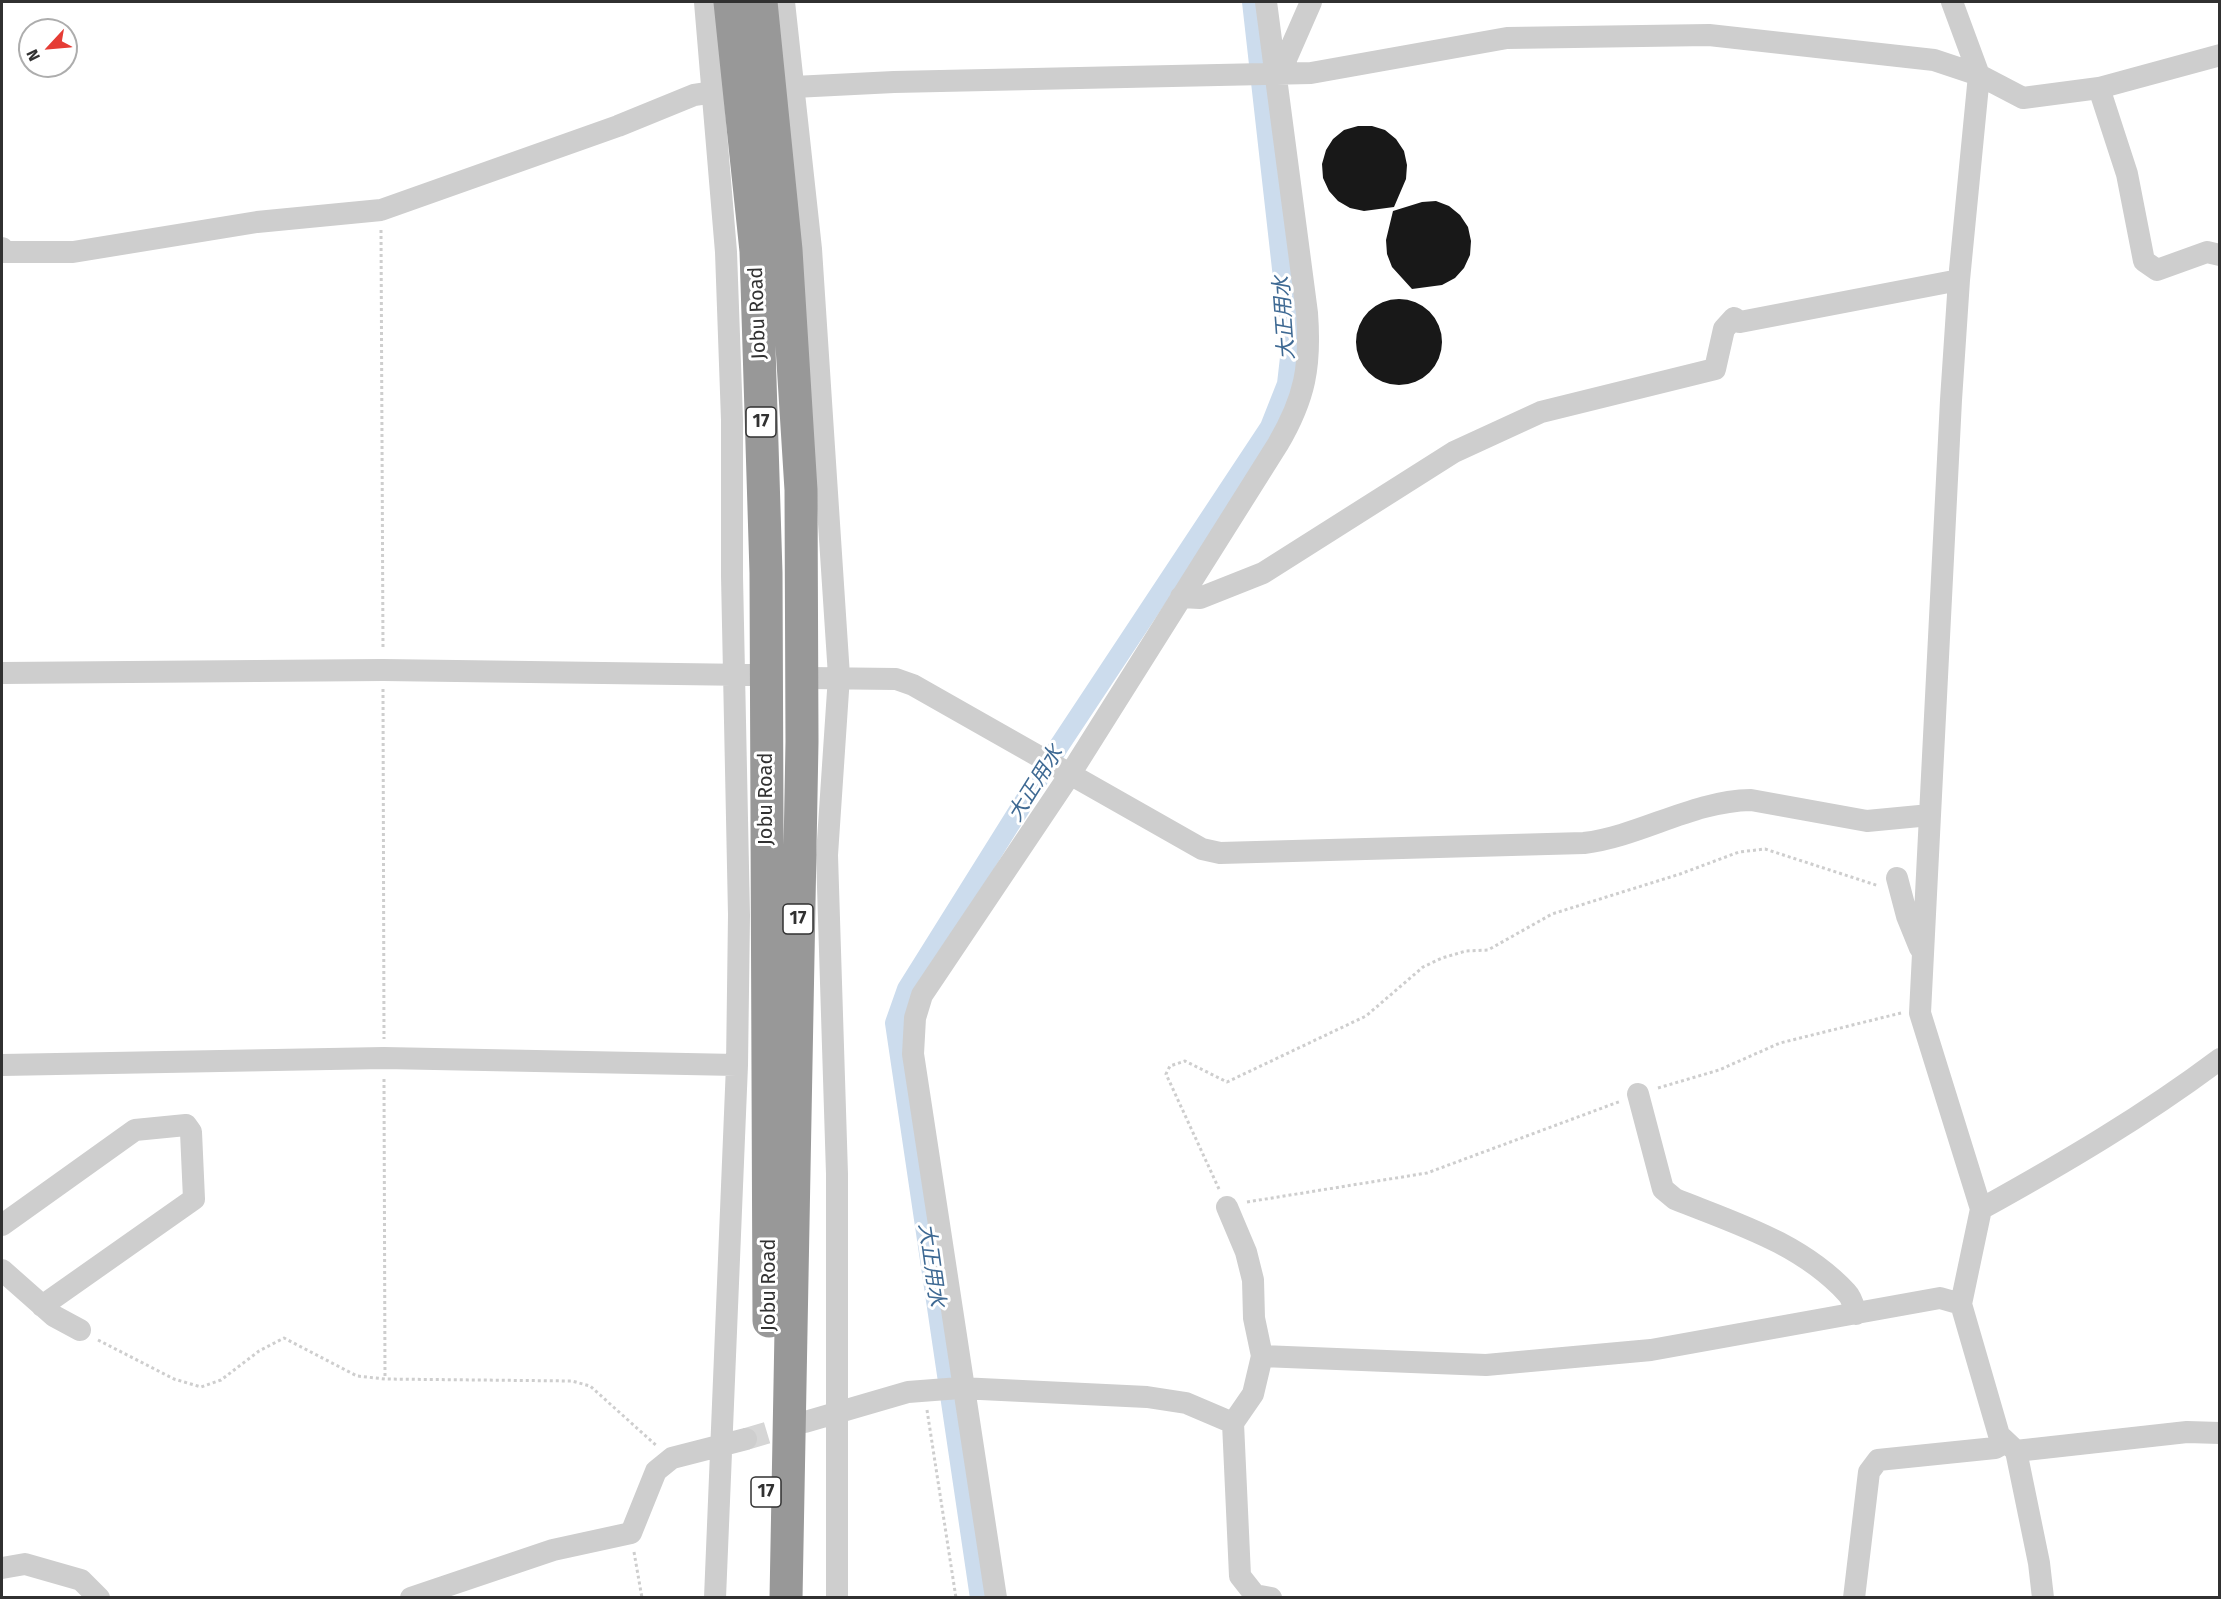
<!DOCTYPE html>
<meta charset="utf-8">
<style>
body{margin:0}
#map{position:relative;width:2221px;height:1599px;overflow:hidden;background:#fff;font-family:"Fira Sans",sans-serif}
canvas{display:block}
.frame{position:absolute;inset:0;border:3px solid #313131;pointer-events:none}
.north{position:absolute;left:18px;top:18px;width:60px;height:60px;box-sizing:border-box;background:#fff;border:2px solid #adadad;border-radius:50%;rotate:244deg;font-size:16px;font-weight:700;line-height:24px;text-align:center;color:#313131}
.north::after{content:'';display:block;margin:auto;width:21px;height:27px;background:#e53c35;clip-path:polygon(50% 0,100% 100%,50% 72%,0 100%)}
</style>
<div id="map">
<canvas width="2221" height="1599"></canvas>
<div class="frame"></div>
<div class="north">N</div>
</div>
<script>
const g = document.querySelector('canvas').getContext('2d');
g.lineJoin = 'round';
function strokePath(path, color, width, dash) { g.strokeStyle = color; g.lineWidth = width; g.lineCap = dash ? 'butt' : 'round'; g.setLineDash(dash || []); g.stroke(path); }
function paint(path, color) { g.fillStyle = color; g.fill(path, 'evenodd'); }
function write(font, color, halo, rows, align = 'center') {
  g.font = font + ' "Fira Sans","Noto Sans JP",sans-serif'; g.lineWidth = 6; g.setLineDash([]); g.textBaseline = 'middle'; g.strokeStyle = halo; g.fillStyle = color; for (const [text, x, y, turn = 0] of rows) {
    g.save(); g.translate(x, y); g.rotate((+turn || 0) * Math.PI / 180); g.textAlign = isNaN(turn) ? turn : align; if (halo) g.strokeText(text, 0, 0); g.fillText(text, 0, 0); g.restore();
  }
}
strokePath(new Path2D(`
 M980 1598 895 1023 907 989 1059 746 1270 427 1287 384 1291 349 1252 2`), '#ccdced', 20);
paint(new Path2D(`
 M1358 126H1372L1385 130 1396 139 1404 151 1407 165 1406 179 1394 207 1364 211 1350 208 1338 201 1329 191 1323 178 1322 164 1326 150 1333 139 1344 130Z
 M1436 201 1449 206 1460 215 1468 227 1471 241 1470 255 1464 268 1455 278 1442 285 1412 289 1392 267 1387 254 1386 240 1393 211 1422 202Z
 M1356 342a43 43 0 1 1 86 0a43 43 0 1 1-86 0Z`), '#181818');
strokePath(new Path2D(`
 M746 1439 803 1422`), '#d6d6d6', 22, [22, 11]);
strokePath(new Path2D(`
 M381 230 383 649
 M383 689 384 1039
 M384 1079 385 1379
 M1658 1088 1719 1070 1780 1043 1901 1013
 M1219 1189 1166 1074 1170 1066 1185 1061 1227 1082 1366 1016 1423 967 1442 958 1466 951 1488 950 1552 914 1680 874 1739 852 1765 849 1879 886
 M1247 1202 1427 1173 1621 1101
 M98 1340 174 1379 201 1387 221 1380 259 1351 284 1338 357 1376 385 1379 572 1381 590 1386 657 1446
 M927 1410 956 1598
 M634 1552 642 1598`), '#cecece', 3, [3, 3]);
strokePath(new Path2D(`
 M705 2 726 252 732 420V576L739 915 737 1065 715 1598
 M784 2 811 249 839 676 827 855 837 1174V1598
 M1952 2 1979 75 1959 280 1951 400 1920 1013 1981 1209 1961 1304 1999 1435 2016 1451 2039 1563 2043 1598
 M1279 75 1311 2
 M794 87 894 82 1311 73 1507 38 1709 35 1934 60 1979 75 2023 98 2099 88 2220 55
 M2099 88 2127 174 2144 261 2157 270 2207 252 2220 255
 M2 248 3 252H73L257 222 381 210 618 126 694 95 714 92
 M1181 597 1200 598 1263 573 1454 452 1541 412 1715 369 1724 329 1734 318 1740 322 1959 280
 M2 673 383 670 750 675
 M809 678 896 679 913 685 1202 849 1220 853 1584 843C1641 836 1692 801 1751 800L1867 821 1930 815
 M1897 878 1907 916 1920 948
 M2 1065 384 1058 737 1065
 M1638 1094 1663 1189 1675 1199C1735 1223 1801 1243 1847 1293 1852 1298 1854 1307 1856 1314
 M1227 1207 1246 1252 1253 1280 1254 1318 1262 1356
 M1981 1209C2064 1163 2144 1116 2220 1059
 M2 1225 135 1130 186 1125 191 1132 194 1199 42 1306
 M2 1270 54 1316 80 1330
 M805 1422 908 1392 960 1388 1147 1397 1186 1403 1233 1423
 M2016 1451 2187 1432 2220 1433
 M2 1568 25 1564 81 1580 99 1598
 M411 1598 553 1550 631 1533 656 1471 672 1458 746 1439
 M996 1598 913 1054 915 1018 922 995 1069 776 1278 444C1305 398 1311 366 1307 313L1266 2
 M1271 1598 1255 1595 1240 1576 1233 1423 1253 1394 1262 1356 1486 1365 1651 1350 1940 1298 1961 1304
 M1854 1598 1869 1472 1878 1460 1995 1448 2006 1442`), '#cecece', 22);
strokePath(new Path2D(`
 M730 2 756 251 766 573 769 1321
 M761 2 786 250 801 490 802 742 786 1598`), '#989898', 33);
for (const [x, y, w] of [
 [761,422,30],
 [798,919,30],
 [766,1492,30]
]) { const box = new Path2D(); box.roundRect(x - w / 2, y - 15, w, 30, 4.5); g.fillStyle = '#fff'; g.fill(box); strokePath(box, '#313131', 1.5); }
write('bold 18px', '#313131', null, [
 ["17",761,422],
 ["17",798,919],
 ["17",766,1492]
]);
write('20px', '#313131', '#fff', [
 ["Jobu Road",758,313,-92],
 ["Jobu Road",766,799,-90],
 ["Jobu Road",769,1285,-90]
]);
write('italic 21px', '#3e6993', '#fff', [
 ["大正用水",1285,318,-94],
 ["大正用水",1036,784,-58],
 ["大正用水",931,1265,82]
]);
</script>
